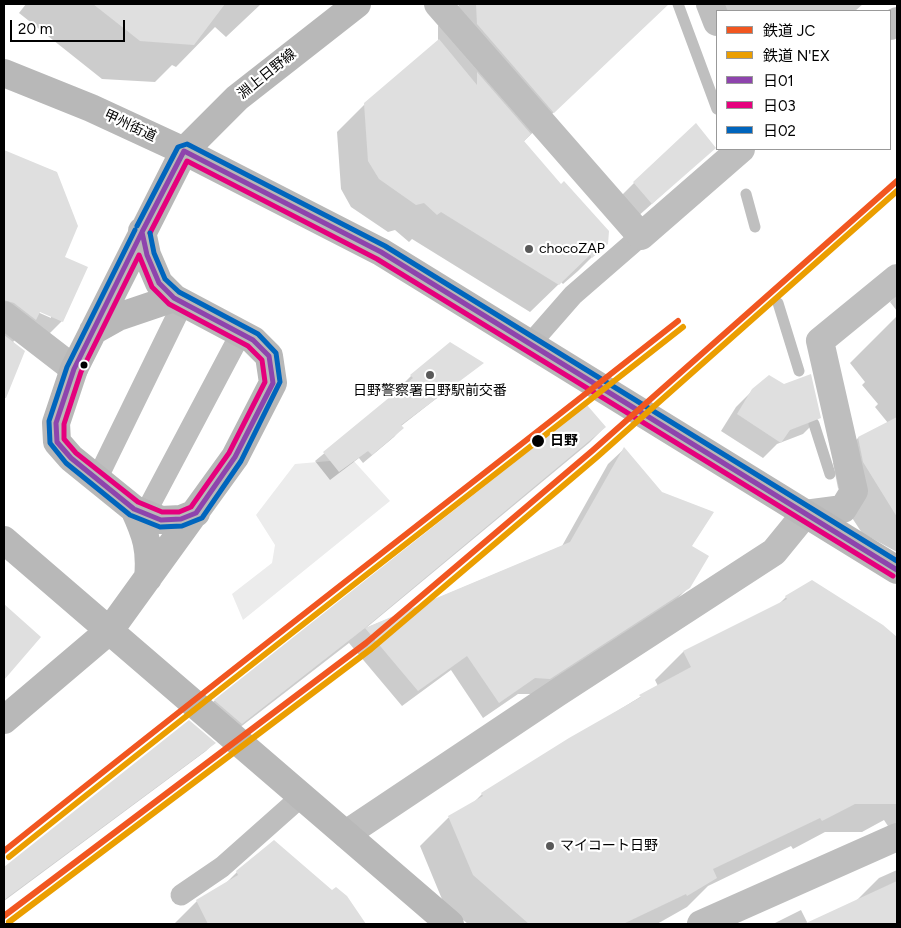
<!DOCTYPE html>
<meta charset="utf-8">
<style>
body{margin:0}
#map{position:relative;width:901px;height:928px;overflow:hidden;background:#fff;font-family:Figtree,"Noto Sans JP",sans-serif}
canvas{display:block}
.frame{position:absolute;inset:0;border:5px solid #000;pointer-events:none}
.legend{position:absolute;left:716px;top:10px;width:175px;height:140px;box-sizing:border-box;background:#fff;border:1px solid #999;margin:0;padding:6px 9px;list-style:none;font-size:15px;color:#000}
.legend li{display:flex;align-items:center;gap:10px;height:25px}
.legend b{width:25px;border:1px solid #999}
.scale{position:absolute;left:10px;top:20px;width:115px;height:22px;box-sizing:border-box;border:2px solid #000;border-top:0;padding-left:6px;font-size:15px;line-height:18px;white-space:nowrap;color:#000;-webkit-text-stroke:4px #fff;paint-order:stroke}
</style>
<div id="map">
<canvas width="901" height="928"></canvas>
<div class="frame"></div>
<ul class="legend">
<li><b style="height:6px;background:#f15620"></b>鉄道 JC</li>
<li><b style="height:6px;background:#eb9e00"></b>鉄道 N'EX</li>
<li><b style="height:6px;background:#8e44ad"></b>日01</li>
<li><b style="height:6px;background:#e5007d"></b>日03</li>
<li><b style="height:6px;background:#0065bd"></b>日02</li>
</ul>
<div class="scale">20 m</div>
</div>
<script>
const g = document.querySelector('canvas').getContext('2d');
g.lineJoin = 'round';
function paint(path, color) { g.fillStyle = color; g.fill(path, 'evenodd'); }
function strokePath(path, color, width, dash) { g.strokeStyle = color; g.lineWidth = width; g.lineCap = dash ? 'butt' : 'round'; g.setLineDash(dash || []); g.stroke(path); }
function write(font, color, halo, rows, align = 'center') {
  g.font = font + ' Figtree,"Noto Sans JP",sans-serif'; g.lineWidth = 4.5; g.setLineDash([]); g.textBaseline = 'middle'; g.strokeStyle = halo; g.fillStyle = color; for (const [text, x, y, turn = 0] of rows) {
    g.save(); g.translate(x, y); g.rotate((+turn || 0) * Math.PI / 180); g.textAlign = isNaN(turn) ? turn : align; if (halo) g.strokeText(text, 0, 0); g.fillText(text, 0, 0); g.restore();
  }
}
paint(new Path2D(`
 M352 459 390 501 243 620 232 594 272 563 275 545 256 515 295 464Z`), '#ececec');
paint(new Path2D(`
 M26 4H261L226 37 215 27 176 67 172 65 155 82 102 79 19 13Z
 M460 4H541L550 15 557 9 551 4H662L664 6 523 142 606 243 578 271 563 284 561 282 530 312 412 239 409 242 395 230 388 232 351 207 341 189 337 132 365 104 438 41V26Z
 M709 4H863L855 11H717Z
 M714 148 635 219 618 199 634 183Z
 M4 152 56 172 63 258 86 268 62 321 34 349 15 340 13 342 23 351 4 400ZM34 308 51 316V318L33 310Z
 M897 295V311L890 302Z
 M897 316V552L862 533 843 504 846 501 838 488 833 463 858 438 888 423 875 407 878 404 862 385 865 382 850 363Z
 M482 363 401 426 402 428 394 437 363 463 359 458 330 480 315 461 405 386 403 384 411 376Z
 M753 390 820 417 803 434 777 444 763 458 721 431 736 407Z
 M587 407 605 427 589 443 366 628 562 546 608 464 624 449 690 547 689 587 672 604 533 694H518L483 718 451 670 402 706 349 643 225 739 199 716 214 701Z
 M786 597 882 626 897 639V826L890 829 884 820 862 832H825L793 849 791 846 708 886 687 907 657 924H468L444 904 420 846 448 818 473 803 482 794 658 686 655 680 683 652 778 605Z
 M11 612 4 676V619Z
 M189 721 214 743 206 751 4 901V869Z
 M897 870V924H773L801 910 808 924 855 902 879 878Z
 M237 872 332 891 346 897 365 924H174L197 901 225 884Z`), '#0003');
strokePath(new Path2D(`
 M678 4 717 109
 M746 194 755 227
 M778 303 799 371
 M814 424 830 474`), '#bfbfbf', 11);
paint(new Path2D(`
 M93 4H225L194 45 140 41Z
 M476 4H669L554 113 477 24Z
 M439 39 477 85V72L531 134 524 141 561 184 564 181 609 231 608 244 592 258 590 255 559 285 441 212 437 215 424 203 416 205 379 179 368 161 364 103Z
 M696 123 716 148 652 204 633 182Z
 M4 150 57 172 78 226 65 257 88 267 63 322 40 312 36 320 14 303 4 300Z
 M4 335 25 351 6 398H4Z
 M450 342 484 363 401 425 404 428 372 455 368 451 339 472 323 452 413 378 410 375Z
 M811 374 821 418 790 430 781 443 737 414 752 389 769 375 784 384Z
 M587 405 606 427 365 628 570 542 624 447 662 492 714 512 692 546 709 556 690 588 550 679 535 678 499 703 467 656 418 691 365 628 242 724 214 700Z
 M897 417V517L863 462 858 437Z
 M812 580 883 625 897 637V804H855L822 821 820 818 713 869 717 878 687 896 686 894 623 924H529L473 875 448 816 483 796 481 793 569 738 641 697 639 695 691 667 683 651 787 599 785 596Z
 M4 604 41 637 4 680Z
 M189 720 216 743 4 900V867Z
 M274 840 332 890 336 887 347 896 366 924H208L196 900 238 875 236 871Z
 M897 881V924H804Z`), '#dfdfdf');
strokePath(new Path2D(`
 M531 343 573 295 641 236
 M97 479 183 303
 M145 514 241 333
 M181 895 222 867 302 796`), '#bebebe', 21);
strokePath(new Path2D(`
 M438 4 641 236 741 149
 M710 4 717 22
 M890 26 897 21
 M4 315 74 369
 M346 834 557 693 774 552 805 514 843 509 854 491 820 341 897 278
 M701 924 897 837`), '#bebebe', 28);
strokePath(new Path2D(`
 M4 73 91 108 184 151 381 252 897 570
 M93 331 118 317 174 298
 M134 509C146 535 151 550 148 578
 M196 513 181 519 161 520 134 509 71 458 57 442 56 423 74 369 184 151 237 98 357 4
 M4 540 450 924
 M4 720 110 630 235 457 273 383 269 356 253 340 174 298 159 283 147 255 142 231`), '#b8b8b8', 28);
strokePath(new Path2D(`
 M142 232 147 255 159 283 174 298 253 340 269 356 273 383 235 457 196 513 181 519 161 520 134 509 71 458 57 442 56 423 74 369Z
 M142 232 184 151 381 252 897 570`), '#8e44ad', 5);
strokePath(new Path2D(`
 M150 233 187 161 377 259 893 576
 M139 255 152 287 169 304 248 346 262 360 265 382 229 453 191 507 179 512H162L138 502 76 453 64 439V424L81 372Z`), '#e5007d', 5);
strokePath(new Path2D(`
 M137 226 178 147 187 144 385 246 897 561
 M135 230 67 367 49 421 50 443 66 463 130 515 160 527 182 526 202 518 241 461 280 382 276 353 258 334 179 292 165 279 154 253 150 233`), '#0065bd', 5);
strokePath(new Path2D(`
 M4 851C227 672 454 498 678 321
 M4 916 366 643 592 451 897 181`), '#f15620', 6);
strokePath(new Path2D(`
 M9 857C232 678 458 504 683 327
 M9 922 371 649 597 457 897 191`), '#eb9e00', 6);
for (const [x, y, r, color] of [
 [529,249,5,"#595959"],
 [84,365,4.5,"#000"],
 [430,375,5,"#595959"],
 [538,441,7,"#000"],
 [550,846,5,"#595959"]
]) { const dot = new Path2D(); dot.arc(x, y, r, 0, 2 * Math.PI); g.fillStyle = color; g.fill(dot); strokePath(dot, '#fff', 2); }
write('14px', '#000', '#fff', [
 ["淵上日野線",267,74,-39],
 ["甲州街道",130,126,25]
]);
write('14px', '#000', '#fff', [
 ["chocoZAP",539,249],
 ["日野警察署日野駅前交番",430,391,"center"],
 ["マイコート日野",560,846]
], 'left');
write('bold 14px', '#000', '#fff', [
 ["日野",550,441]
], 'left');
</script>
